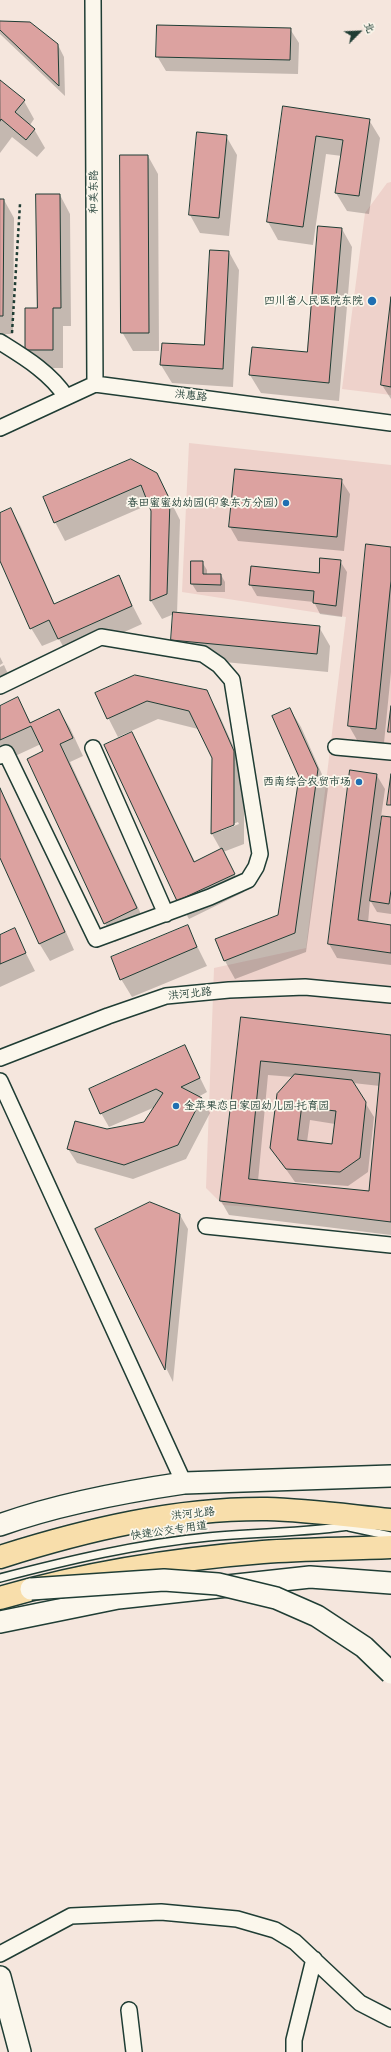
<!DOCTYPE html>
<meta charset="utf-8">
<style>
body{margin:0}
#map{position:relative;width:391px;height:2052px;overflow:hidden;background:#f5e6dd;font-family:"Patrick Hand","LXGW WenKai TC",sans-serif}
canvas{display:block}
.north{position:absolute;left:339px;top:12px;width:40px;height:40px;-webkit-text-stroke:3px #fbf7ec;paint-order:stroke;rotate:66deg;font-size:11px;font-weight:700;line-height:16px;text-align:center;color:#1f3d34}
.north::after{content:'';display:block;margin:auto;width:14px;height:18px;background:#1f3d34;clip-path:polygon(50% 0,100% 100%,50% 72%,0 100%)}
</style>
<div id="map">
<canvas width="391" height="2052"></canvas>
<div class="north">北</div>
</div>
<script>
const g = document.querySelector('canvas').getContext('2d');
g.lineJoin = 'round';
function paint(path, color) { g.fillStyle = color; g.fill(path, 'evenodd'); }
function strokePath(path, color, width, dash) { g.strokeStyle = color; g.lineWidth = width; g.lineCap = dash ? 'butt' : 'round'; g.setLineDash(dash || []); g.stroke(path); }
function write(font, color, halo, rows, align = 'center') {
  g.font = font + ' "Patrick Hand","LXGW WenKai TC",sans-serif'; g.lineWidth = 3.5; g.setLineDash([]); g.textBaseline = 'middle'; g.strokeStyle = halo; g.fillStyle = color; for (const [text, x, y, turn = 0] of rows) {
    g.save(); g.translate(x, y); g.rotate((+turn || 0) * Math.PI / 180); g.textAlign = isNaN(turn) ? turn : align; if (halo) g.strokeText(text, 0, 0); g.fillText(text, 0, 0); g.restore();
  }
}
paint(new Path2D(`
 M391 182V395L342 389 365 213 387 183Z
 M189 443 391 465V1217L223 1205 206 1188 214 968 306 948 346 617 182 592Z`), '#eed2cb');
paint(new Path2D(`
 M0 22 58 45 64 57 65 96 0 34Z
 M290 29 299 43 298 74 166 71 157 56Z
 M0 82 24 101 34 119 30 125 34 129 45 148 37 157 12 137 0 153Z
 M284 107 369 120 380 138 369 214 347 211 336 193 342 156 326 154 313 245 278 240 268 222Z
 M226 136 237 155 229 236 200 233 190 215Z
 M148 156 158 174 159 351H133L122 332Z
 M60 195 70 214 71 326H63V368H37L26 350 38 309Z
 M0 200H4L14 218 13 334H0Z
 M342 229 352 247 339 401 261 393 250 375 307 353Z
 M229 252 239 270 233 387 172 383 161 365 205 346Z
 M391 306V399L382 385Z
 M157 474 180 520 177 614 319 627 330 646 328 672 183 658 172 639 174 614 162 619 151 601 152 510 150 504 65 541 55 522Z
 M341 480 350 494 344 551 238 541 230 527Z
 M11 509 21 527 55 605 118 577 142 624 69 657 59 639 42 646 31 628 0 558V514Z
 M367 545 391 548V672L384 743 357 740 349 726Z
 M340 561 347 572 342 617 320 614 314 602 257 596 250 584 320 574Z
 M202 562 207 570V575H221L225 582V592H197L192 584Z
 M0 657 3 663 0 665Z
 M4 665 12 683 0 689V667Z
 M206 691 217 710 244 770V844L223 852 244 892 189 919 178 900 132 733 142 751 195 862 221 850 212 834 213 758 198 729 158 719 118 737 96 694ZM238 822 239 824 221 831V829Z
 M18 698 31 723 59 710 70 728 83 756 70 762 147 927 115 942 105 923 41 744 0 763V707Z
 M290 709 301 727 328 788 306 952 235 979 225 961 217 940 279 916 300 777Z
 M376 774 385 789 379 831H381L391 818V914L377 912 370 900 368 923 391 926V965L337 958 329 944Z
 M0 789 9 805 74 950 50 961 39 943 0 855Z
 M187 926 207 966 132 997 121 979Z
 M14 930 35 971 0 987V936Z
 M242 1018 391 1036V1235L229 1215 221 1201ZM268 1075 293 1077 271 1148 295 1182 348 1186 368 1172 374 1117 353 1083 380 1086 369 1192 258 1181ZM310 1120 335 1124 333 1145 307 1142Z
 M185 1047 207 1092 198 1097 202 1099 210 1113 186 1159 133 1179 77 1163 68 1149 107 1130 145 1123 155 1107 109 1127 101 1113Z
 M180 1215 188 1229 173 1382 97 1229Z`), '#0003');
const building = new Path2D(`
 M0 21 30 22 58 44 59 86 0 30Z
 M157 25 291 28 290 60 156 57Z
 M0 80 25 100 15 112 35 129 26 140 1 119 0 121Z
 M283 106 370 119 359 196 335 193 343 140 316 136 303 227 267 222Z
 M197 132 227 135 219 218 189 215Z
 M120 155H148L149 333H121Z
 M36 194H60L61 308H53V350H25V308H37Z
 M0 199H4L3 316H0Z
 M318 226 342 228 329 383 249 375 252 347 307 352Z
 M210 250 229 251 223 369 160 365 162 343 204 345Z
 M391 297V387L381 385Z
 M131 459 157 473 170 500 167 594 150 601 151 511 141 485 54 523 43 497Z
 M235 469 342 479 337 537 229 527Z
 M11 508 54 604 119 575 132 606 58 639 49 620 30 629 0 561V513Z
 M366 544 391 547V581L376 729 348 726Z
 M320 558 341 560 336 606 313 603 314 591 249 585 251 566 319 573Z
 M191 561H203V574H221V585L191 584Z
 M173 612 320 626 317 654 171 640Z
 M135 675 207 690 234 751V825L211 834 212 758 189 711 147 701 107 719 95 693Z
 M18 697 30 723 59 709 73 738 60 744 137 908 104 924 27 759 43 751 31 726 0 740V706Z
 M391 706V732H388Z
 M290 708 318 769 295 933 224 961 215 939 278 915 299 777 272 716Z
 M132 732 194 862 222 848 235 874 177 901 104 745Z
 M350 770 377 774 358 920 391 925V953L328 944Z
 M391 774V805H387Z
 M0 788 65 932 39 944 0 858Z
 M382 816 391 817V890L389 904 370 901Z
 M188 925 197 947 120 980 111 957Z
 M15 928 26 953 0 964V935Z
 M241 1017 391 1035V1222L220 1201ZM261 1061 380 1073 369 1191 249 1179Z
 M185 1045 200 1078 181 1087 202 1098 178 1145 124 1165 67 1149 75 1121 107 1129 144 1122 163 1093 156 1089 100 1114 89 1089Z
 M295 1074 352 1080 366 1102 360 1158 340 1172 286 1169 270 1148 277 1094ZM302 1107 336 1111 332 1144 298 1140Z
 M150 1202 180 1214 165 1370 95 1229Z`);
paint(building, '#dca2a0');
strokePath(building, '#1f3d34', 1);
const lane = new Path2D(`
 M349 1527 391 1536
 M0 1578C69 1560 137 1544 208 1537 256 1532 307 1533 355 1525`);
const street = new Path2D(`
 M93 0 95 384
 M0 342C24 357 51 373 66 397
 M0 428 95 384 391 423
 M0 686 101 637 203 654 219 665 232 680 260 854 256 867 248 880 210 897 96 939 6 753 0 756
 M336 747 391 752
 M93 748 166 914
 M0 1058 108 1016 166 996 229 990 305 987 391 995
 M0 1081 184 1483
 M206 1226 391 1245
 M0 1954 71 1916 161 1912 237 1919 275 1930 295 1942 360 2003 391 2019
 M129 2010 134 2052
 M294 2052V2040L314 1959`);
const secondary = new Path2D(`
 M0 1525C58 1504 123 1492 184 1483L391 1476
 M0 1622 118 1598 310 1577 391 1583
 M0 1977 20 2052`);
const primary = new Path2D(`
 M0 1557C85 1530 177 1508 267 1509 308 1510 350 1516 391 1520
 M0 1598C85 1573 175 1559 263 1552 306 1549 349 1549 391 1547`);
strokePath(lane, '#1f3d34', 10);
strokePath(street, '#1f3d34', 18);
strokePath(secondary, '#1f3d34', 24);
strokePath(primary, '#1f3d34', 25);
strokePath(new Path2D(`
 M12 333 20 204`), '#1f3d34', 2.5, [3, 3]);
strokePath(lane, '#fbf7ec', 7);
strokePath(street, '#fbf7ec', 15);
strokePath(secondary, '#fbf7ec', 21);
strokePath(primary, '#f8deab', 22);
const secondaryBridge = new Path2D(`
 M31 1589 164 1580 218 1584 276 1598 317 1616 364 1647 391 1673`);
strokePath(secondaryBridge, '#1f3d34', 24, []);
strokePath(secondaryBridge, '#fbf7ec', 21);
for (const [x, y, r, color] of [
 [372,301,5,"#1f6fb2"],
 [286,503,4,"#1f6fb2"],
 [359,782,4,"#1f6fb2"],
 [176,1106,4,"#1f6fb2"]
]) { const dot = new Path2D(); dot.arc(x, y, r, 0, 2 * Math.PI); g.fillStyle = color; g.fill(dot); strokePath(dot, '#fbf7ec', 1.5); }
write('11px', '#1f3d34', '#fbf7ec', [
 ["和美东路",94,192,-90],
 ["洪惠路",191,396,7],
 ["洪河北路",190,994,-6],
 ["洪河北路",193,1514,-6],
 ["快速公交专用道",169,1531,-8]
]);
write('11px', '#1f3d34', '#fbf7ec', [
 ["四川省人民医院东院",363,301],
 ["春田蜜蜜幼幼园(印象东方分园)",278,503],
 ["西南综合农贸市场",351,782],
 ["金苹果恋日家园幼儿园·托育园",184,1106,"left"]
], 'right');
</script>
